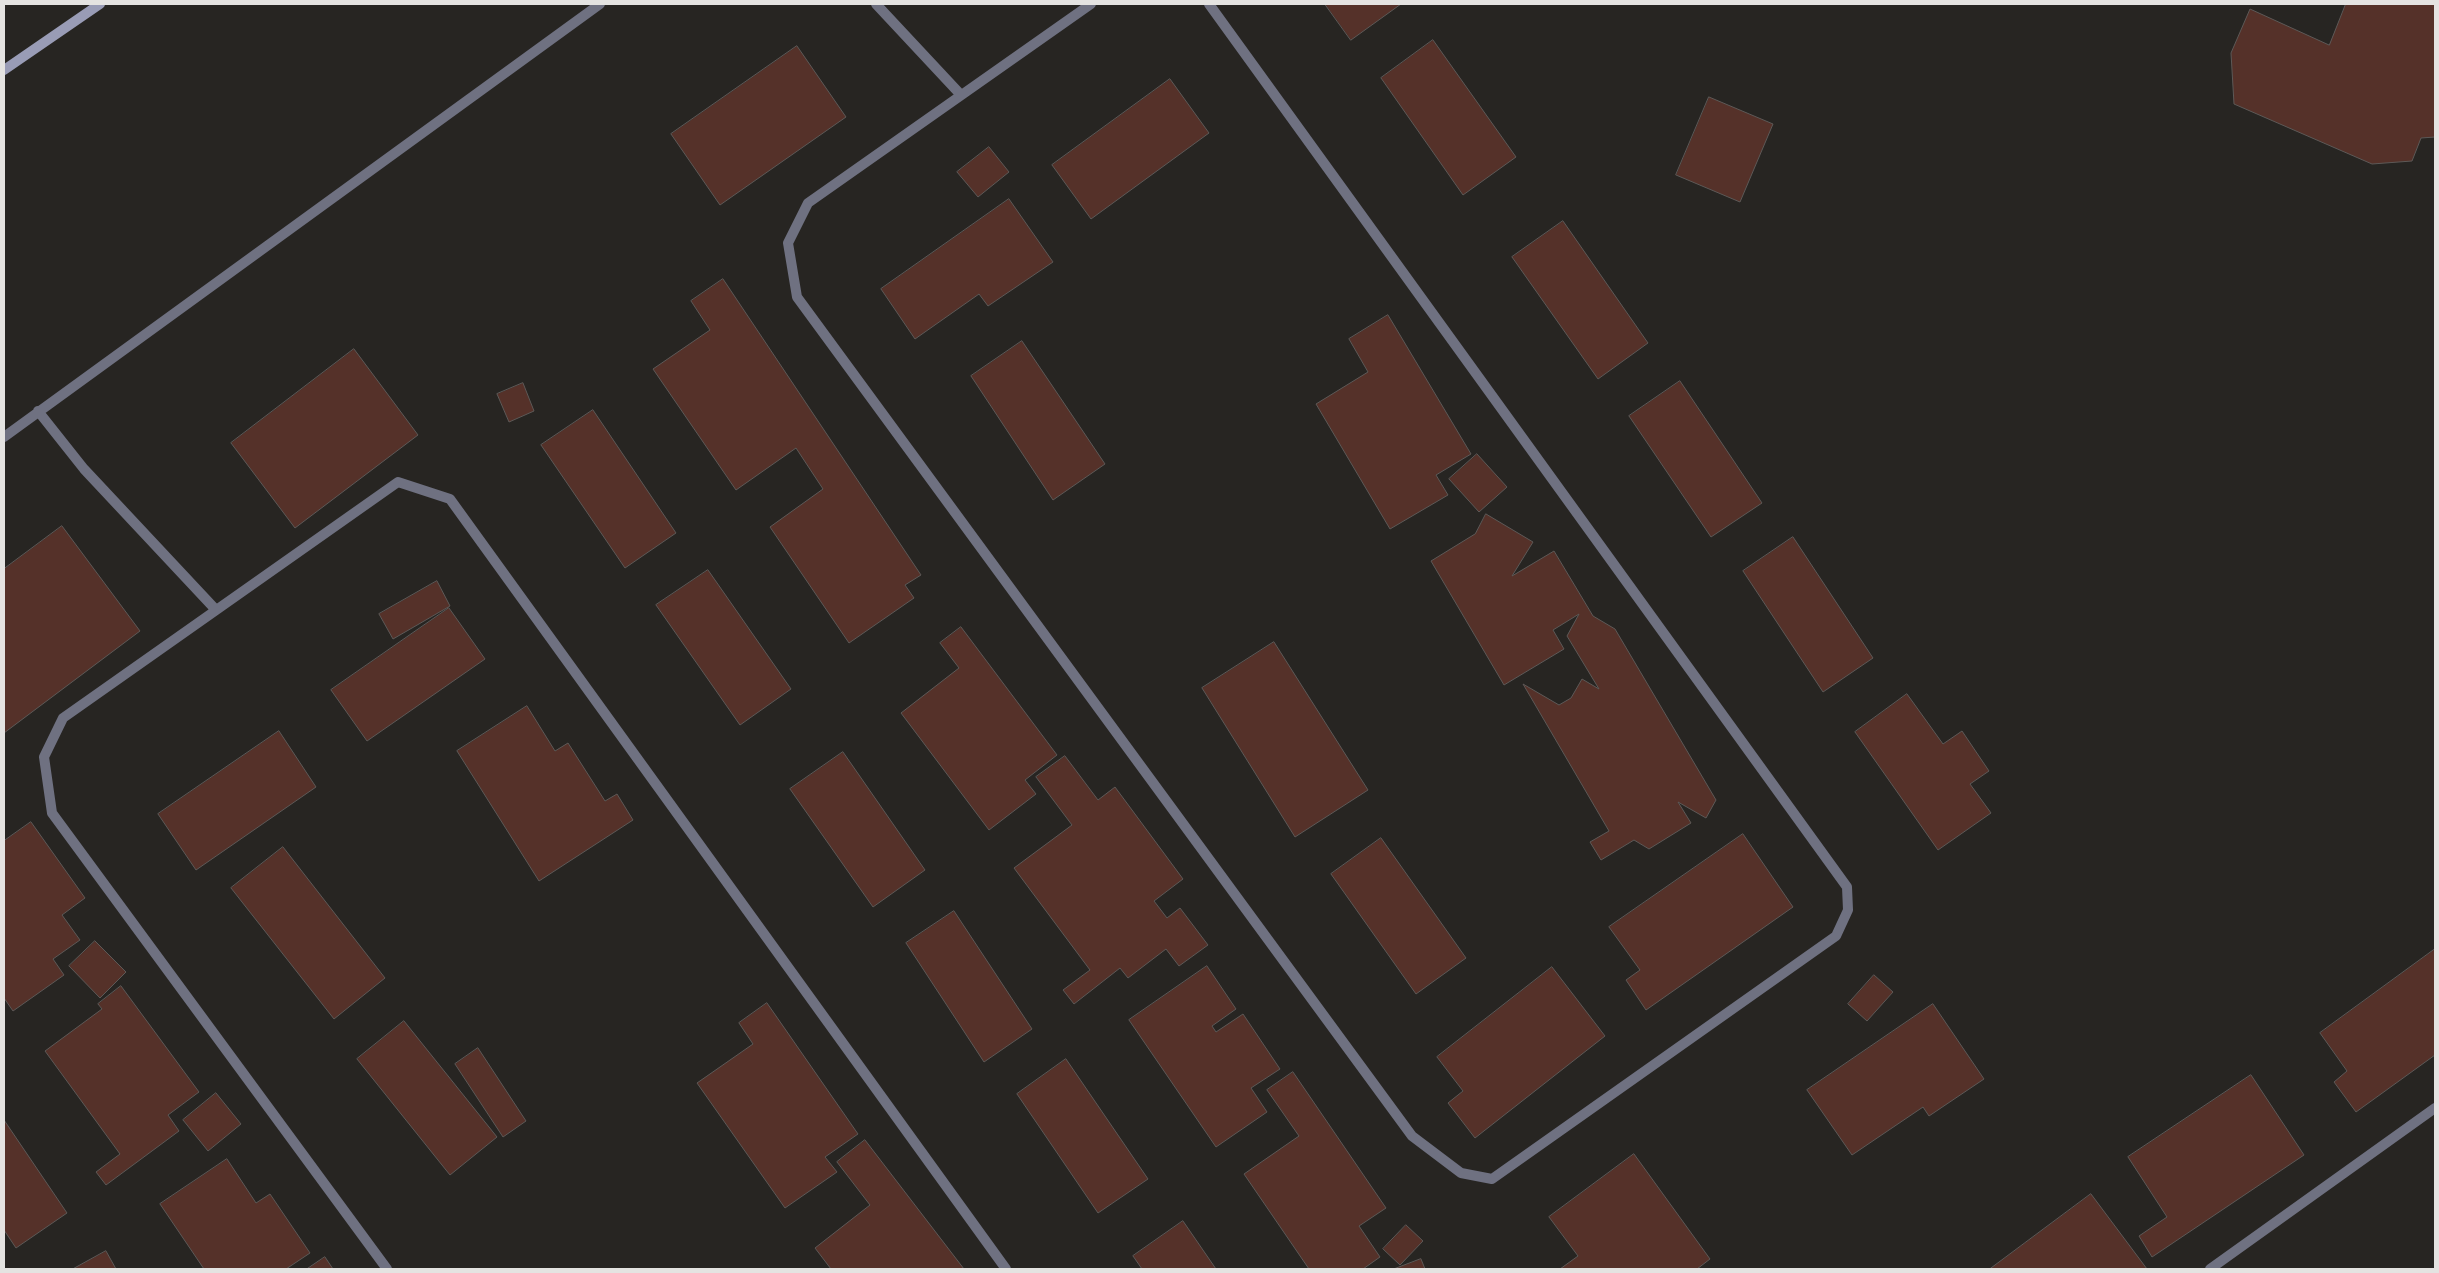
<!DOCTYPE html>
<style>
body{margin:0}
#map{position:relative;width:2439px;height:1273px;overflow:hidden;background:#272522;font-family:Rubik,sans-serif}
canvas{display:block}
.frame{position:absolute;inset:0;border:5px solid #e4e3e1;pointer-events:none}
</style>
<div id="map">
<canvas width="2439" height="1273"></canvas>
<div class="frame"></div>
</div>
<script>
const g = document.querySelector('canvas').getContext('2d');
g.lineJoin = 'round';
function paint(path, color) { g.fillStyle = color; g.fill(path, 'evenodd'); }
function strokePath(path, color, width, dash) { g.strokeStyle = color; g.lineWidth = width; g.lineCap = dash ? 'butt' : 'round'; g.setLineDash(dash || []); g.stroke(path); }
const building = new Path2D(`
 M1325 4H1401L1351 40Z
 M2346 4H2435V137L2421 138 2412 161 2372 164 2234 104 2231 53 2250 9 2329 45Z
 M1433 40 1516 157 1463 195 1381 78Z
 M797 46 846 117 720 205 671 134Z
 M1170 79 1209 133 1091 219 1052 165Z
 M1709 97 1773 124 1740 202 1676 175Z
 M989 147 1009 172 978 197 957 172Z
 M1009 199 1053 262 988 306 979 294 915 339 881 289Z
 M1563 221 1648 343 1598 379 1512 257Z
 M723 279 921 575 905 585 914 598 849 643 770 527 823 489 796 448 736 490 653 369 710 330 691 301Z
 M1388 315 1471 454 1436 475 1448 495 1390 529 1316 404 1368 372 1349 339Z
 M1022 341 1105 464 1053 500 971 376Z
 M354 349 418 435 295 528 231 443Z
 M1680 381 1762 503 1711 537 1629 416Z
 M523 383 534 411 509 422 497 394Z
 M593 410 676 533 625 568 541 445Z
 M1477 454 1507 487 1479 512 1449 479Z
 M1486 514 1533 542 1512 576 1554 551 1593 616 1615 629 1716 800 1706 818 1678 802 1691 823 1649 849 1634 840 1601 860 1590 842 1609 831 1523 684 1559 705 1571 698 1582 679 1599 689 1567 636 1579 614 1553 630 1564 649 1504 685 1431 561 1475 534Z
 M62 526 140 631 4 733V569Z
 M1793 537 1873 658 1823 692 1743 571Z
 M708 570 791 689 740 725 656 605Z
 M437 581 450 606 393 639 379 614Z
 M449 608 485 659 367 741 331 690Z
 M961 627 1057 755 1025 780 1036 794 989 830 901 713 959 668 940 643Z
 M1274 642 1368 790 1295 837 1202 688Z
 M1907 694 1943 744 1962 731 1989 771 1970 784 1991 813 1938 850 1855 732Z
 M527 706 555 751 568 743 605 801 617 794 633 820 539 881 457 751Z
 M279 731 316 787 196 870 158 814Z
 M843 752 925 870 873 907 790 789Z
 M1065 756 1098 800 1115 787 1183 879 1154 901 1167 918 1180 908 1208 945 1179 966 1166 949 1128 978 1120 968 1074 1004 1063 990 1090 970 1014 868 1072 825 1036 777Z
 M31 822 85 898 62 915 80 940 53 959 64 975 13 1011 4 998V841Z
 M1743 834 1793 907 1646 1010 1626 980 1640 970 1609 927Z
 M1381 838 1466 958 1416 994 1331 874Z
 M283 847 385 978 334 1019 231 888Z
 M954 911 1032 1029 984 1062 906 943Z
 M95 941 126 972 100 998 69 966Z
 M2435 949V1055L2356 1112 2334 1082 2347 1071 2320 1033Z
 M1207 966 1236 1009 1212 1026 1216 1032 1243 1014 1280 1069 1251 1088 1267 1112 1216 1147 1129 1020Z
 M1552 967 1605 1036 1475 1138 1448 1103 1463 1091 1437 1057Z
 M1874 975 1893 992 1867 1021 1848 1004Z
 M121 986 199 1092 168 1115 179 1131 106 1185 96 1172 120 1154 45 1051 102 1009 98 1004Z
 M767 1003 858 1134 825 1157 837 1172 785 1208 697 1083 753 1044 739 1023Z
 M1933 1004 1984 1079 1929 1116 1923 1107 1852 1155 1807 1090Z
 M404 1021 497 1137 450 1175 357 1059Z
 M478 1048 526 1121 503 1137 455 1064Z
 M1066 1059 1148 1179 1098 1213 1017 1094Z
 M1293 1072 1386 1208 1359 1226 1380 1257 1363 1269H1309L1244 1174 1299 1136 1267 1090Z
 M2251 1075 2304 1155 2152 1257 2139 1236 2167 1217 2128 1157Z
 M216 1093 241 1124 208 1151 183 1120Z
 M4 1120 67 1213 16 1248 4 1230Z
 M865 1140 964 1269H831L815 1248 870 1205 837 1162Z
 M1634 1154 1710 1259 1697 1269H1560L1578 1256 1549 1217Z
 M227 1159 256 1203 270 1194 310 1253 286 1269H204L160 1204Z
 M2091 1194 2147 1269H1990Z
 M1183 1221 1216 1269H1142L1133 1256Z
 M1406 1225 1423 1241 1400 1265 1383 1249Z
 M106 1251 116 1269H73Z
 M325 1257 333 1269H307Z
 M1421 1259 1425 1269H1394Z`);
paint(building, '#553129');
strokePath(building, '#5d5957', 1);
strokePath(new Path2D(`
 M876 4 961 95
 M1091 4 808 203 788 243 797 297 1412 1136 1461 1173 1492 1179 1836 936 1848 910 1847 887 1209 4
 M38 411 84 469 216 610
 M4 437 600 4
 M387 1269 52 813 44 757 63 718 398 482 450 499 1006 1269
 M2210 1269 2435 1108`), '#6f7181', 10);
strokePath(new Path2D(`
 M4 70 100 4`), '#999cb6', 10);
</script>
